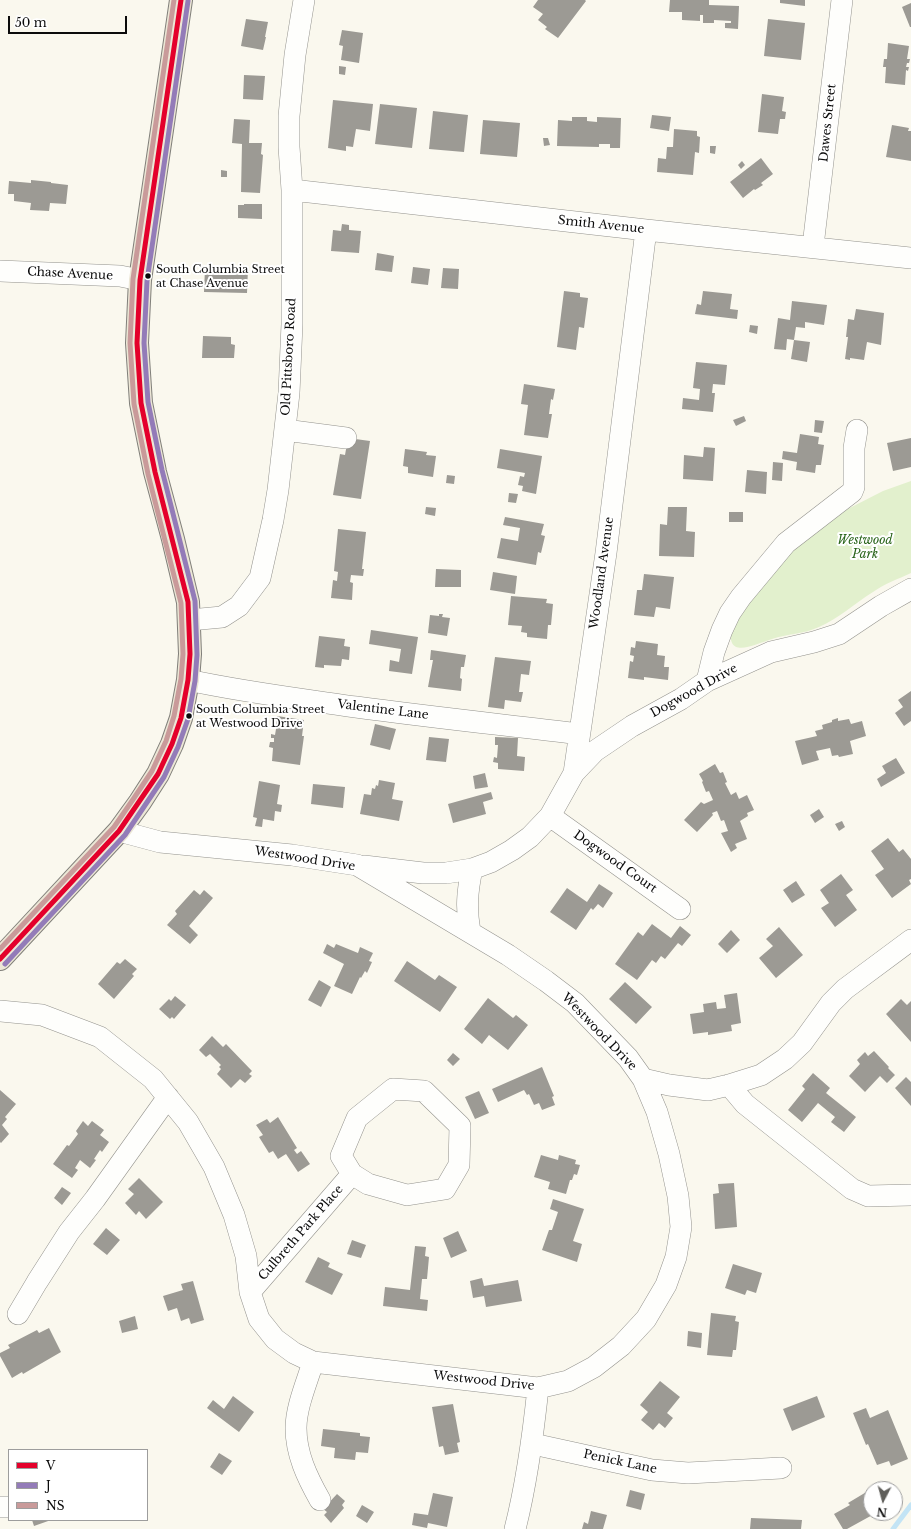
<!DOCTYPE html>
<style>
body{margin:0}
#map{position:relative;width:911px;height:1529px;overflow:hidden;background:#faf8ee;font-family:"Libre Baskerville",serif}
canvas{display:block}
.legend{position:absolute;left:8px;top:1449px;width:140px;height:72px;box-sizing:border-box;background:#fff;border:1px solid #9d9d9d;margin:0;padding:5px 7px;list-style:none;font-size:12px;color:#0b0b0b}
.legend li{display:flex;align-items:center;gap:8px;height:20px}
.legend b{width:20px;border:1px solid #9d9d9d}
.north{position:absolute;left:863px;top:1481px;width:40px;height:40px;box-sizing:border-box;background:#fff;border:1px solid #9d9d9d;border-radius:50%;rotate:186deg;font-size:11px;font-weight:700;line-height:16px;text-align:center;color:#0b0b0b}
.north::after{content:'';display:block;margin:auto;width:14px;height:18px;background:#5f5e5a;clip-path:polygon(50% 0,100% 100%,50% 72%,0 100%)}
.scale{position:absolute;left:8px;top:16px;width:119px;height:18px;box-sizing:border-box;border:2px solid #0b0b0b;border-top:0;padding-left:5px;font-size:12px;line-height:14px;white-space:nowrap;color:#0b0b0b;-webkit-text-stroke:3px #fff;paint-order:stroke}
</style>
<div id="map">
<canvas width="911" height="1529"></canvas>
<ul class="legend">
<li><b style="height:5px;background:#e4002b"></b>V</li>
<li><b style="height:5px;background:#937bb8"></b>J</li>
<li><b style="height:5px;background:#c99a9a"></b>NS</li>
</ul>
<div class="north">N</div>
<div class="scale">50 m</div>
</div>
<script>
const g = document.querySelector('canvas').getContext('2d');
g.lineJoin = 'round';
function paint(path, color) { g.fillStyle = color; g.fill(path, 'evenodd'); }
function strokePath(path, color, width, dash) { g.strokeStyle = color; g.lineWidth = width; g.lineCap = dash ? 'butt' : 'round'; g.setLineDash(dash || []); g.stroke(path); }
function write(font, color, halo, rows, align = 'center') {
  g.font = font + ' "Libre Baskerville",serif'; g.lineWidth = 4; g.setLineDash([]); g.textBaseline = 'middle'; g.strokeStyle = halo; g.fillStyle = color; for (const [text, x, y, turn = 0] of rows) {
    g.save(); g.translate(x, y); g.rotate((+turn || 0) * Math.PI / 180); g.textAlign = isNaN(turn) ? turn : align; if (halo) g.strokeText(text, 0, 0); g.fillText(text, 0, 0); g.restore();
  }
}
paint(new Path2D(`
 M911 481V573C898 579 884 584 873 592 854 604 839 618 819 627 804 634 787 634 772 639 753 645 724 661 732 625L787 554 840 513 883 491Z`), '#e2f0cd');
strokePath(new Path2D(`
 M893 1529 911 1505`), '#c3e4f5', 5);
paint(new Path2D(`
 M538 0H585L586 1 558 38 545 29 547 27 538 20 543 14 533 7Z
 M670 0H709V5L739 6 738 29 725 28V23H731V21L714 20V23H703V15H700V21L682 20V12H669Z
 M780 0H805V6L780 3Z
 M911 3V27H910L902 7Z
 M246 19 268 22 265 37H266L263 50 241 46Z
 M768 19 805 23 801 60 764 56Z
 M342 30 363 33 359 63 341 60 343 46 339 45Z
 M888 43 909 46 907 59H910L909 63H907L906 67H909L908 71 906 70 905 85 885 83 886 67H883L884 59H887Z
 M339 66 346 67 345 75 339 74Z
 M244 75 265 76 263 100 243 99Z
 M762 94 784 97 782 111 786 112 785 119H780L778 134 758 132Z
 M333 100 373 104 370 131 356 129 353 147 346 146V151L328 148Z
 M380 104 417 108 412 148 375 144Z
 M433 111 468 115 464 152 429 149Z
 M652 115 671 117 669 131 650 128Z
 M572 117H587V121L597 122V117L621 118 620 148H610V144H599V147L557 146 558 120 572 121Z
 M234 119 250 120 249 143H262L261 154 263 155 260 193 241 192 242 144 232 143Z
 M483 120 520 123 517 157 480 154Z
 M892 125 909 128 908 131H911V161L886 157Z
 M674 129 697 131V136L700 137 699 153 695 152 693 175 657 172 658 158 666 159 667 147H673Z
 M543 138H548L550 145 544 146Z
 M710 146H716L715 154 710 153Z
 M761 158 773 174 761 183 763 185 755 190 754 189 743 198 730 182Z
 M742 161 745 165 741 169 738 165Z
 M221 170 227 171V177H221Z
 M31 180 51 182V183L68 185 66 204 50 203 49 211 30 210 31 203 14 201V194H8L9 181 31 183Z
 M244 204H262V219L238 218V205H244Z
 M342 224 349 225V230L361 231 359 253 331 251 333 230 341 231Z
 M377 253 394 256 392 272 375 270Z
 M221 266 248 268 247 293 204 292 205 268H221Z
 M413 267 430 269 428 285 411 283Z
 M443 268 459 269 458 289 441 288Z
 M564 291 580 293V297L588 298 584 328 579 327 576 350 557 347Z
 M703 291 732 294 730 309 738 310 737 319 695 314 697 304 701 305Z
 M792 301 827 305 824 325 805 322V328L796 327 794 340 787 339 786 350 774 349 778 318 790 320Z
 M856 309 884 313 881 345 867 342 864 360 850 358V360L845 359 848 337H846L848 319 854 320Z
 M750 325 758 326 757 334 749 332Z
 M203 336 231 337V344L235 345 234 358H202Z
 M794 340 810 342 807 362 791 359Z
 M696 362 727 365 725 385 713 384 712 393H715L713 412 682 409 683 398 699 400 700 389 693 388Z
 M524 384 555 389 553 400 551 399 549 414H552L548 438 524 435 528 405 521 404Z
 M744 416 746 421 736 426 733 420Z
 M815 420 824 421 822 433 814 432Z
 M800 434 819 437 818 444 824 445 821 465H816L815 473 796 470 797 462 782 459 783 451 797 453Z
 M348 438 370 441 361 499 333 495 340 454 345 455Z
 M911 438V467L893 471 887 443Z
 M704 447 715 448 713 481 683 479 684 455 703 457Z
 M405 449 427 452 426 455 436 456 433 477 408 473V467L403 466Z
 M500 449 542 456 536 494 522 491 523 486 518 485 520 476 524 477 525 473 497 468Z
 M773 462 783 463 782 481 772 480Z
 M747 470 767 472 766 494 745 492Z
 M447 475 455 476 454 484 446 483Z
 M509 493 518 494 516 503 508 502Z
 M426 507 436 508 435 516 425 514Z
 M668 507H687L686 531 695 532 694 557 659 556 660 524 667 525Z
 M729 512H743V522H729Z
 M505 517 544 524 541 535 545 536 541 553 538 552 536 565 497 558 501 538 518 541 520 528 503 525Z
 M338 529 366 532 362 569H364L363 576 351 575 350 582 353 583 352 600 331 598 333 580 337 581 338 572 334 571Z
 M436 569 461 570V587H435Z
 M493 572 517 576 515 594 490 590Z
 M644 574 674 577 670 609 656 607 654 617 634 615 637 590H642Z
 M511 596 547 599 546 603 553 604 551 625H548L547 639 527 637V633L521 632 522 626 508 625Z
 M439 614H443L442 617 450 618 447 636 428 633 430 615 439 616Z
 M371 630 418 637 412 674 389 671 390 660 399 662 401 649 369 644Z
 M319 636 345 639 344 646 350 647 349 660 342 659 341 666 324 665V668L315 667Z
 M636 641 658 644 657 655 665 656 664 667H669L668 680 644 677V680L628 678 630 661 633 662 634 656 630 655 631 647 635 648Z
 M431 650 466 655 464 667H461L460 678 462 679 461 691 428 687 433 660H430Z
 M495 657 531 661 529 675 521 674 519 692H523L521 702 505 700 504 709 488 707Z
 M911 691V721L904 726 895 713 903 707 898 700Z
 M277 716 304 720 302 736H304L300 765 272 761 273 748 269 747 270 742H274V738H271V734L275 735 276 729H272L273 725H276Z
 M838 718V721L849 719 851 724 862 721 866 736 850 741 853 754 839 757 838 755 832 756 830 748 816 751 819 760 802 765 795 741 817 736 815 731 823 729 822 725 832 722V720Z
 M375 724 396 729 390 750 370 745Z
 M429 737 449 739 446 762 426 760Z
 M495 737 518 738 517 756 525 757 524 771 498 769V763L493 762 494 757 497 758 498 745H495Z
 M896 758 905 773 881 787 877 779 886 773 882 766Z
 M715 764 720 773 723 772 727 782 725 783 731 795 736 792 739 799 747 795 754 810 747 813 748 816 740 821 747 839 735 844 737 848 731 852 721 833 728 831 724 820 721 821 717 811 712 813 713 815 697 832 684 820 701 802 704 804 713 800 709 791 706 792 702 782 703 781 699 774Z
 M485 773 488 787 475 789 473 776Z
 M379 780 395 783 392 799 403 801 399 821 360 814 364 794 371 795 372 788 375 789 376 785 378 786Z
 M259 781 280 785 277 804 282 805 281 812 275 811 274 821 263 819 262 827 255 826 257 818 253 817Z
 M313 784 345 787 343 808 311 804Z
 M491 792 493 799 483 802 486 814 453 823 448 804Z
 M819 809 824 817 815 823 810 815Z
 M842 821 845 827 839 831 835 824Z
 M888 838 899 852 903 849 911 859V879L909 880 911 884 892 898 875 875 884 869 871 851Z
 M841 874 853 890 846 895 857 910 835 927 821 908 829 903 820 890Z
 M796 881 805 895 792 903 783 890Z
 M599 884 613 893 603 908 598 904 593 910 591 908 576 930 550 912 567 888 587 902Z
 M194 890 200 895 204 890 213 898 189 926 198 935 190 944 167 925 177 914 175 911Z
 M652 924 671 938 680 926 691 935 682 946 678 943 665 959 661 956 656 963 652 960 637 980 615 964 638 932 643 936Z
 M779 927 803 955 776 978 759 958 773 946 766 939Z
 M731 930 740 940 727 953 718 944Z
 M327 944 334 948 336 944 358 953 360 947 373 953 369 961 372 962 367 973 365 971 361 978 360 977 352 994 334 986 344 964 323 953Z
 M125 959 137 969 132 974 134 976 114 999 98 984 117 962 120 964Z
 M407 961 435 980 439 975 457 987 440 1012 394 981Z
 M319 980 331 987 321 1007 308 1000Z
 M625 982 652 1007 636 1024 609 999Z
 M737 993 741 1023 731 1025 732 1031 708 1035V1032L693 1034 690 1014 704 1012 703 1004 716 1002 717 1009 726 1008 724 995Z
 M175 996 186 1005 174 1019 172 1017 170 1019 159 1009 169 999 171 1001Z
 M488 998 513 1018 516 1015 528 1025 508 1050 489 1035 482 1044 464 1029Z
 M901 999 907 1005 911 1001V1042L886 1014Z
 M212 1036 223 1047 226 1044 252 1071 249 1074 252 1076 245 1083 240 1079 231 1088 217 1074 221 1069 219 1067 221 1065 210 1054 206 1057 199 1050Z
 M874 1051 889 1067 888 1068 895 1075 887 1083 880 1076 865 1092 849 1076 860 1064 857 1060 865 1052 868 1056Z
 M453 1053 460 1059 453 1066 447 1060Z
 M542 1067 554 1096 552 1097 555 1105 542 1110 539 1103 534 1105 529 1094 527 1095 524 1090 498 1102 492 1089Z
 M813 1073 830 1088 826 1093 856 1117 844 1132 831 1122 835 1117 818 1103 802 1122 788 1110 805 1089 802 1086Z
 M906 1077 911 1082V1106L895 1088Z
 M0 1090 16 1104 5 1117 7 1119 2 1125 9 1134 1 1143 0 1142Z
 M479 1091 489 1113 475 1119 465 1097Z
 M278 1117 297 1148 294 1150 297 1154 301 1151 310 1164 298 1172 286 1154 278 1159 273 1151 269 1153 259 1137 263 1135 256 1125 267 1119 270 1123Z
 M83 1121 88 1126 92 1121 104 1130 100 1135 109 1142 102 1152 100 1150 94 1159 96 1160 90 1168 80 1160 75 1168 78 1170 72 1178 53 1164 67 1145 69 1146 78 1134 76 1131Z
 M541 1155 558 1160 559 1155 576 1160 575 1164 580 1165 577 1175 574 1174 572 1180H570L566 1194 548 1189 550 1182 534 1177Z
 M139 1178 163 1202 146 1219 139 1211 136 1215 125 1203 134 1194 128 1189Z
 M734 1183 737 1227 715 1229 713 1194 719 1193 718 1184Z
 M62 1187 71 1193 62 1205 54 1198Z
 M553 1199 584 1209 573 1241 582 1244 577 1262 542 1250 549 1230H552L558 1212 550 1209Z
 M106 1228 120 1240 107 1255 93 1244Z
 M458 1231 467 1251 451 1258 443 1238Z
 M352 1240 366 1245 361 1258 347 1254Z
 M415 1246 426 1247 425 1256 429 1257 427 1279H422L420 1299 428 1300 427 1311 383 1306 385 1287 410 1290Z
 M318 1257 330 1263 328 1267 343 1274 332 1295 305 1282Z
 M733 1264 762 1273 756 1293 747 1290 745 1295 725 1288Z
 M482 1278 484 1286 518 1280 522 1301 486 1307 484 1296 473 1298 470 1281Z
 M193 1281 204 1320 191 1324 189 1318 181 1321 177 1308 168 1311 163 1296 183 1290 181 1284Z
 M711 1313 736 1316 735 1321 739 1322 736 1350H733L732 1357 707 1355Z
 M135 1316 138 1329 122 1333 119 1321Z
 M49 1328 61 1352 23 1374 22 1372 12 1378 0 1356V1353L10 1348 8 1345 37 1330 39 1333Z
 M688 1331 702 1333 701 1348 687 1346Z
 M660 1381 680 1397 667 1413 673 1418 665 1428 659 1423 653 1430 641 1420 648 1412 640 1405Z
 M233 1396 254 1412 239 1432 207 1408 213 1400 224 1409Z
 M817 1396 825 1417 792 1431 783 1409Z
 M453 1404 460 1442 457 1443 459 1452 445 1455 443 1446 439 1447 432 1407Z
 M866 1408 870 1418 888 1410 908 1459 891 1466 889 1461 877 1465 868 1444 866 1445 853 1413Z
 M323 1429 360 1433V1436L370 1437 368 1453 356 1452 355 1460 334 1458 335 1448 321 1446Z
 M219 1453 232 1461 222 1475 210 1467Z
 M630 1490 645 1494 641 1510 626 1506Z
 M868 1491 871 1497V1513H876L847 1529H843L834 1514 850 1505 848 1503Z
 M433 1493 453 1497 447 1527 428 1523 427 1528 412 1525 414 1513 428 1515Z
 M337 1494 345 1501 342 1505 344 1508 331 1523 324 1515 327 1512 323 1509Z
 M362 1505 374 1512 367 1523 356 1516Z
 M591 1511 607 1515 603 1529H582L584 1522 588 1524Z
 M751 1518 802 1520 801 1529H750Z
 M32 1520H51L34 1526Z`), '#9c9a94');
const minor = new Path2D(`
 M292 190 646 230 911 258
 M813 246 842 0
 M0 271 120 276 140 280
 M285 430 346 438
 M190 620 222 617 239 606 260 578 273 520 278 490 289 393 292 324V190L289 147V116L295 55 304 0
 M188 680C243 692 300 699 356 707 430 717 505 725 579 734
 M707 681 714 652 722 630 730 613 741 597 786 543 852 492 854 487V448L857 430
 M574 773 595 751 632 726 681 699 707 681 771 652 814 642 839 634 881 606 911 589
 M550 816 680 909
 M364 866 423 873H446L472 869 491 862 512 850 530 837 550 816 574 773 606 553 646 230
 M470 932C466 909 467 892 472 869
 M0 1011 42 1015 100 1037 153 1079 188 1122 214 1167 234 1215 246 1256 250 1292 259 1319 275 1339 294 1353 313 1362 538 1388 568 1381 594 1367 621 1346 646 1319 666 1285 676 1257 681 1227 678 1196 669 1154 657 1112 643 1079 628 1058 575 1003 546 981 508 955 357 865 292 855 160 842 119 831
 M643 1079 669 1085 708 1090 729 1085 761 1075 785 1059 802 1043 831 1003 845 989 911 940
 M729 1085 745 1104 852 1189 868 1196 911 1195
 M393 1089 424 1091 460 1126 459 1165 445 1189 407 1195 368 1184 352 1174 341 1156 357 1118Z
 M250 1292 352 1174
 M18 1314 37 1282 69 1232 95 1199 168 1097
 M313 1362C307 1382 296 1407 296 1428 296 1454 307 1477 320 1500
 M533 1444 652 1470 688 1473 781 1468
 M0 1507H9
 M515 1529C527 1482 533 1436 538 1388`);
const major = new Path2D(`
 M0 959 119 831 140 802 158 774 172 744 181 718 188 680 190 654 188 602 173 539 155 472 141 403 137 343 140 280 181 0`);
strokePath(minor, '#93928d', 22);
strokePath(major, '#807f7a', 24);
strokePath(minor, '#fefefc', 21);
strokePath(major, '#ece7d6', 22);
strokePath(new Path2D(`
 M0 959 119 831 158 774 172 744 181 718 188 680 190 654 188 602 155 472 141 403 137 343 140 280 181 0`), '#e4002b', 5);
strokePath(new Path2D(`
 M5 964 125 835 164 777 178 747 188 719 195 681 197 655 195 601 162 470 148 402 144 343 147 281 188 1`), '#937bb8', 5);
strokePath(new Path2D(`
 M0 949 114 827 134 798 152 771 166 741 174 716 181 679 183 654 181 603 148 474 134 404 130 343 133 279 174 0`), '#c99a9a', 5);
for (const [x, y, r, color] of [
 [148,276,3.5,"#0b0b0b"],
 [189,716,3.5,"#0b0b0b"]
]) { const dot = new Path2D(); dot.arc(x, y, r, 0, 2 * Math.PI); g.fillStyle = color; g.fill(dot); strokePath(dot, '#fff', 1.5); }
write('11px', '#0b0b0b', '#fff', [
 ["South Columbia Street",156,270],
 ["at Chase Avenue",156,284],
 ["South Columbia Street",196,710],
 ["at Westwood Drive",196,724]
], 'left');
write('12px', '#0b0b0b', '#fff', [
 ["Dawes Street",828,123,-84],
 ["Smith Avenue",601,225,6],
 ["Chase Avenue",70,274,3],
 ["Old Pittsboro Road",289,357,-87],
 ["Woodland Avenue",602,573,-82],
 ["Dogwood Drive",694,691,-29],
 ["Valentine Lane",383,710,7],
 ["Westwood Drive",305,859,9],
 ["Dogwood Court",615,862,35],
 ["Westwood Drive",599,1032,46],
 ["Culbreth Park Place",301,1233,-49],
 ["Westwood Drive",484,1381,6],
 ["Penick Lane",620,1462,12]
]);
write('italic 12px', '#29641a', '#fff', [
 ["Westwood",865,541],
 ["Park",865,555]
]);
</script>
